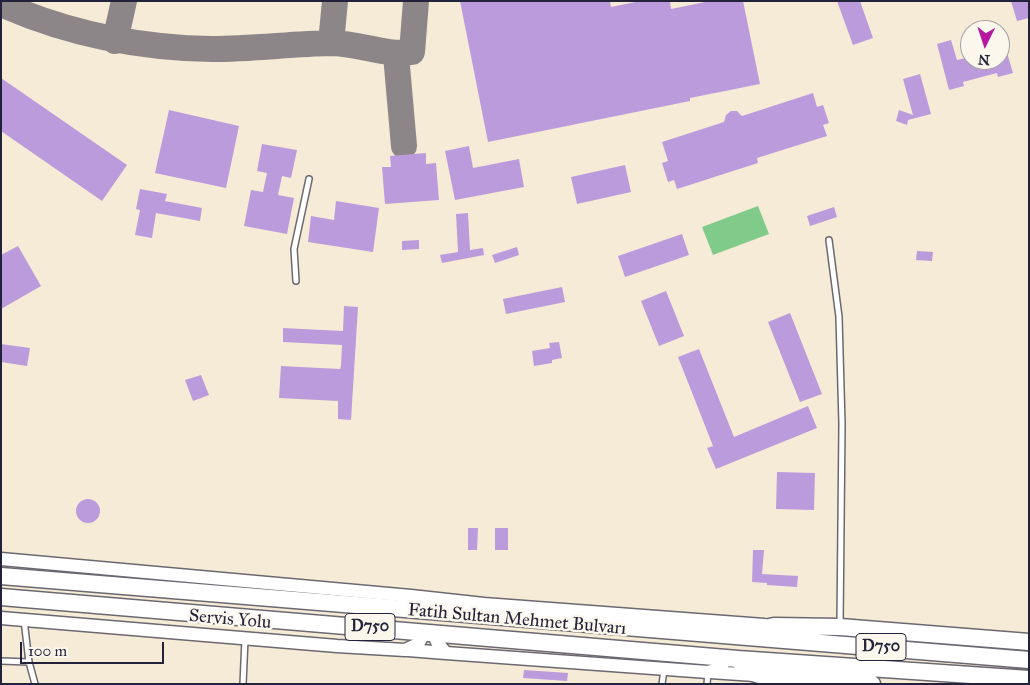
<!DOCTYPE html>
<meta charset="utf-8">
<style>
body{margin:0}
#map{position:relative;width:1030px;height:685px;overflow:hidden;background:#f6ebd6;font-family:"IM FELL Great Primer",serif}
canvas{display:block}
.frame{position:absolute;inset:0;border:2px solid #22223b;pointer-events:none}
.north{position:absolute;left:960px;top:20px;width:50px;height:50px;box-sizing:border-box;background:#fbf7ec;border:1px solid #a4a2a5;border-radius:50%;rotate:184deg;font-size:14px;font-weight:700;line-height:20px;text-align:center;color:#22223b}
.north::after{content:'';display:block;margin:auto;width:18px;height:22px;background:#b5179e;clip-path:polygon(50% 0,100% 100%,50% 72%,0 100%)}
.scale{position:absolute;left:20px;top:642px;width:144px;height:22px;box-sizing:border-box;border:2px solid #22223b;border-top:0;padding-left:6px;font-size:15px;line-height:18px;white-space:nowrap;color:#22223b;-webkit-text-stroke:4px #fbf7ec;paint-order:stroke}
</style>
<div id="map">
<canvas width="1030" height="685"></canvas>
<div class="frame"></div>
<div class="north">N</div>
<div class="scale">100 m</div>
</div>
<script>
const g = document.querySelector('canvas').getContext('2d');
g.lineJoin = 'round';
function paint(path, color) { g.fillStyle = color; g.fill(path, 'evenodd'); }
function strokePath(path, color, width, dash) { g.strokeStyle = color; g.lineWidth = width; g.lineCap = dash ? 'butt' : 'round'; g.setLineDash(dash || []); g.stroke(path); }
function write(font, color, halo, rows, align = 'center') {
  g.font = font + ' "IM FELL Great Primer",serif'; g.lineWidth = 5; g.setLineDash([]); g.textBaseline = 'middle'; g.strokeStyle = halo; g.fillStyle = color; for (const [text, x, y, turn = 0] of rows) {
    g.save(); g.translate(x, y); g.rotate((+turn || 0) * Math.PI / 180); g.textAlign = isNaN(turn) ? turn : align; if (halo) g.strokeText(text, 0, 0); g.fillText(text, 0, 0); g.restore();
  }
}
paint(new Path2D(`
 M758 206 769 234 713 255 702 227Z`), '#80cb8a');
strokePath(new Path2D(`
 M1 4C69 34 138 48 212 49 251 49 290 44 330 43 360 43 384 56 412 52L416 1
 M115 41 124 1
 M331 43 335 1
 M396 55 404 146`), '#8c8688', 26);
paint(new Path2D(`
 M460 1H610L611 7 640 1H670L671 9 710 1H743L760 84 690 98V101L488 142Z
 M837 1H860L873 38 853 45Z
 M1011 1H1029V18L1017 21Z
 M1000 36H1002L1013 73 998 77 997 73 963 82 964 86 949 90 937 44 951 40 957 60 970 57V60H1000Z
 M920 74 931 114 908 120 907 125 896 121 899 110 913 115 903 79Z
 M1 78 127 165 102 201 1 131Z
 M813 93 817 107 823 105 829 123 823 125 827 136 757 158 758 163 677 189 674 180 668 182 662 163 668 161 662 142 724 122 726 115 731 111H737L742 116Z
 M169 110 239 126 226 188 155 173Z
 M262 144 297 150 291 178 282 176 278 195 294 198 287 234 244 226 251 190 263 192 267 173 257 171Z
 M469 146 473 168 519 159 524 187 455 200 445 151Z
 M426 153V164L436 163 439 200 385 204 382 167H391L390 156Z
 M625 165 631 192 577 204 571 177Z
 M140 189 167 194 165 201 202 208 200 221 156 213 152 238 135 235 140 210 136 209Z
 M336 201 379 208 373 252 308 242 311 216 334 220Z
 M834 207 837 217 810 226 807 216Z
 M468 213 470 250 483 248 484 255 442 263 440 255 458 252 456 214Z
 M682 234 689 255 625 277 618 256Z
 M419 240V249L402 250V241Z
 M18 246 41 286 1 309V255Z
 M517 247 519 255 495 263 492 255Z
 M917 251 933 252 932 261 916 260Z
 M562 287 565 302 506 314 503 299Z
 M666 291 684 336 659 346 641 301Z
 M344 306 358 307 351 420 338 419V401L279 398 281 366 340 369 341 366 342 345 283 342V328L343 331Z
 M790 313 822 394 800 402 768 322Z
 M559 342 562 358 552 360V363L534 366 532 351 550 348 549 343Z
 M1 344 30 348 27 366 1 362Z
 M699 349 734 437 808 406 817 428 716 469 707 448 713 446 678 357Z
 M201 375 209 395 193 401 185 380Z
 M777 472 815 473 814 510 776 509Z
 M76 511a12 12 0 1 1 24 0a12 12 0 1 1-24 0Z
 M468 528H478L477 550H468Z
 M495 528H508V550H495Z
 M753 550H764L762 574 798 576 797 587 767 585V583L752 582Z
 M524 670 568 673 567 681 523 678Z`), '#bc9bdc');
const service = new Path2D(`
 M829 240 839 317 842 424 840 624
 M296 281 294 249 309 179
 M24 620 29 662 35 684
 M1 661 29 662
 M243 684 245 639
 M662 684 664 670
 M707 684 708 672`);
const tertiary = new Path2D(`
 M1 559 411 596 424 609
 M411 596 484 604
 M465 614 484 604 764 625
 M1 618 337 646 405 650 418 644 425 632
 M433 632 437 642 446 653 708 672 718 669 728 658
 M408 650 446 653
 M710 672 755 675`);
const trunk = new Path2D(`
 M1 576 1029 660
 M1 597 738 659 1029 679
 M751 631 774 626 840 627 1029 642
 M738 659 747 671 759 675 872 684`);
strokePath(service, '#6c6871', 8);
strokePath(tertiary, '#6c6871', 15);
strokePath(trunk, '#6c6871', 19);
strokePath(service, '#fff', 5);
strokePath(tertiary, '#fff', 12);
strokePath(trunk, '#fff', 16);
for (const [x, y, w] of [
 [370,627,50],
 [881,647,50]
]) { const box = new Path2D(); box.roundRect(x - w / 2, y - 13.5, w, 27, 4); g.fillStyle = '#fbf7ec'; g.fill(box); strokePath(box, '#22223b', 1); }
write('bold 16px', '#22223b', null, [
 ["D750",370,627],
 ["D750",881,647]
]);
write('18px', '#22223b', '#fbf7ec', [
 ["Servis Yolu",230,620,5],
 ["Fatih Sultan Mehmet Bulvarı",517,620,5]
]);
</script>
